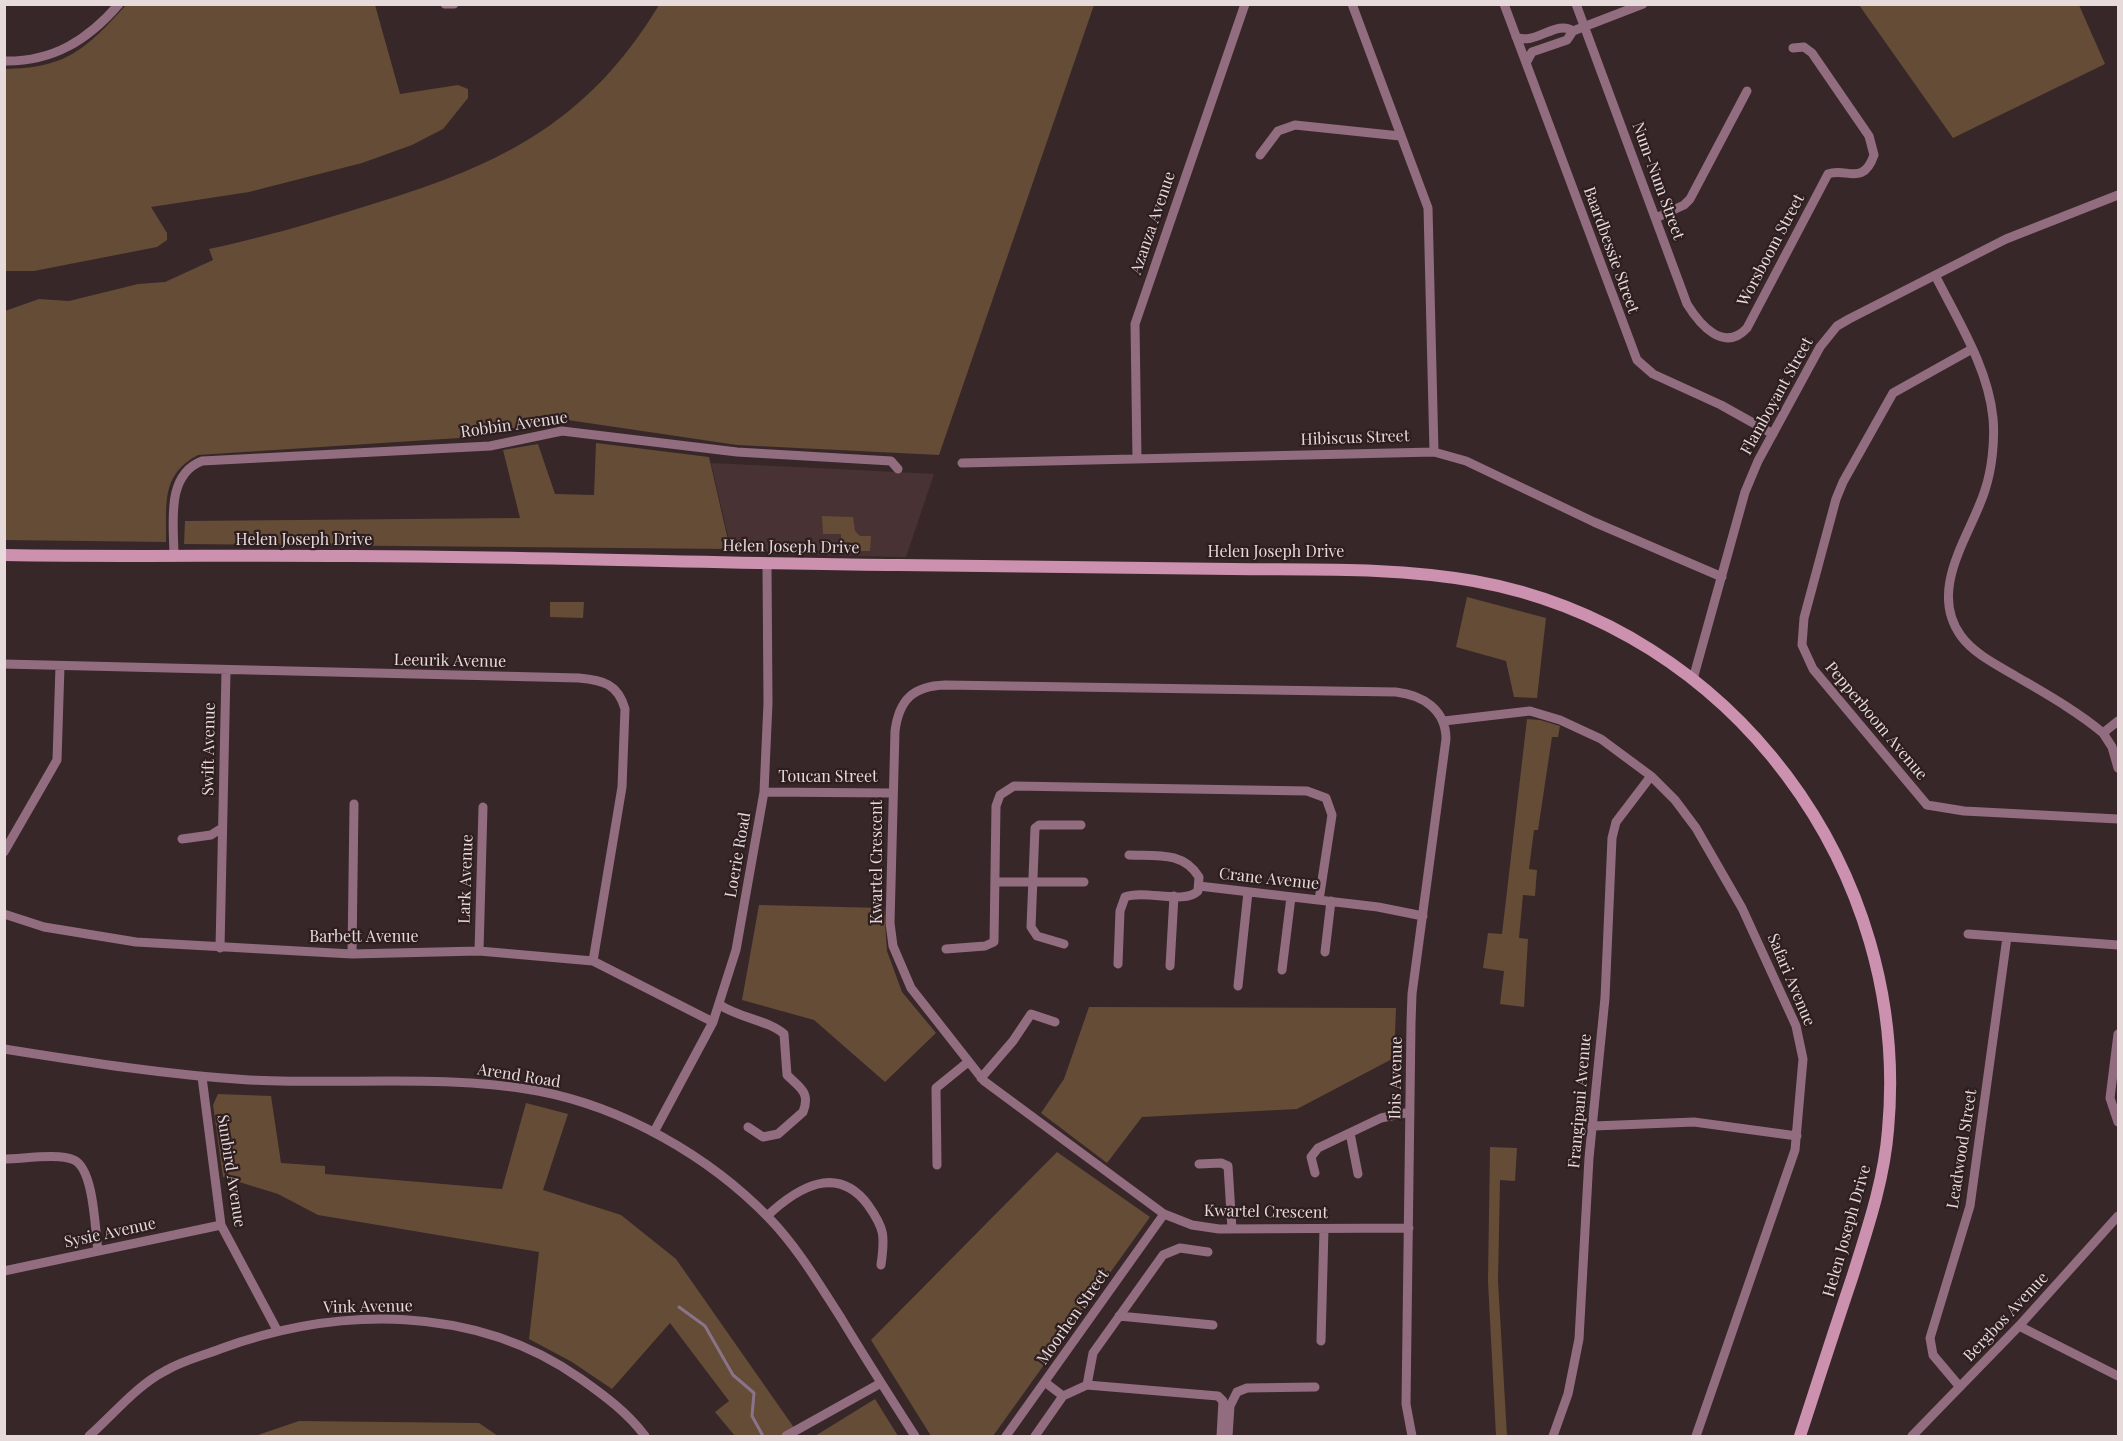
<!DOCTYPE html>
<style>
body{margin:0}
#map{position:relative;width:2123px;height:1441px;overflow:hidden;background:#382729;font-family:"Playfair Display",serif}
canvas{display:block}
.frame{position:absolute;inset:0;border:6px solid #e6dadb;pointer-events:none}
</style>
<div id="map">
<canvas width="2123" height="1441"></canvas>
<div class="frame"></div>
</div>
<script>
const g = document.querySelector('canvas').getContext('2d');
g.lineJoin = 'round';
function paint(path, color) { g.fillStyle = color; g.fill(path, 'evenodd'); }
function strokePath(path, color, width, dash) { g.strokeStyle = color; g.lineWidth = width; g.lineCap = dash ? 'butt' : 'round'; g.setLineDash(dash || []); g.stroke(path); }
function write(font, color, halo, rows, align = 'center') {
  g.font = font + ' "Playfair Display",serif'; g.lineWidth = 4.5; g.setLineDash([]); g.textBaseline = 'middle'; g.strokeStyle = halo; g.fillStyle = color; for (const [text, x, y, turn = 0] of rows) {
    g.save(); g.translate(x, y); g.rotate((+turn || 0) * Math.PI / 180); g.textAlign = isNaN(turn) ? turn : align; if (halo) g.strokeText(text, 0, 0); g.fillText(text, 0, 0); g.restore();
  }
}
paint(new Path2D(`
 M711 463 856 470 934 474 906 557 732 553Z`), '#493234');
paint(new Path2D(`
 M126 5H375L400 94 458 85 468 89V98L443 129 412 145 362 163 249 192 151 207 167 233V240L157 247 34 271H5V69C67 68 86 49 126 5Z
 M659 5H1094L939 455 737 445 561 419 474 437 198 455C160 475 167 504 166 542L5 540V311L39 299 69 301 138 284 165 282 213 260 209 249C261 238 312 223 363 207 495 167 585 127 659 5Z
 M1859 5H2079L2105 64 1953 138Z
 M596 443 709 457 730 549 184 544 185 521 520 518 503 450 538 444 555 494 594 495Z
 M822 516 853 517 855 531 860 536H871L870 551H841V534H823Z
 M1467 597 1546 618 1537 698 1514 697 1506 661 1456 647Z
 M550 602H584L583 618 550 617Z
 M1527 719 1540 720 1560 726 1558 737H1552L1538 830H1534L1529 869 1537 870 1535 896 1523 895 1519 938 1528 939 1524 1007 1500 1004 1504 971 1483 968 1488 933 1502 934Z
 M759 905 884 908 887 951 902 992 936 1033 885 1082 814 1020 742 1000Z
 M1089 1007 1396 1008 1394 1058 1297 1109 1142 1117 1107 1163 1041 1113 1064 1079Z
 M218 1094 271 1096 281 1163 325 1166V1174L502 1189 526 1103 568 1114 543 1190 621 1215 676 1259 795 1429 782 1436H735L715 1412 729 1401 670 1323 612 1389 572 1362 529 1339 539 1252 318 1215 278 1194 223 1177 213 1105Z
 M1490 1147 1517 1148 1515 1181 1500 1180 1498 1281 1507 1436H1496L1488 1281Z
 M1057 1152 1150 1217 993 1436H931L871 1340Z
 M875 1399 898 1436H815Z
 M299 1421 479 1423 498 1436H255Z`), '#644c36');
strokePath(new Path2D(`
 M679 1307 705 1326 733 1375 754 1393 752 1416 763 1436`), '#8b748a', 3);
strokePath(new Path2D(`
 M445 4H454
 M1352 4 1428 208 1434 452
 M1504 4 1637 360 1653 374 1721 405 1773 434
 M1576 4 1687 304C1700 325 1724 353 1747 328L1828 174C1846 167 1863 187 1874 155L1869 136 1812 53 1804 47 1793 48
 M1516 37C1535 46 1557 19 1573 31
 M4 61C53 62 88 40 119 4
 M1526 63 1532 52 1567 40 1573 31 1643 4
 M1260 155 1278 131 1295 125 1400 136
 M1656 218 1684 205 1690 199 1747 91
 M1935 275C1957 319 1988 367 1993 418 1995 440 1992 469 1985 490 1971 535 1927 589 1961 636 1975 655 1999 666 2019 678 2048 695 2078 712 2103 733L2112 747 2118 768
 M1972 349 1893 393 1843 482 1836 499 1804 618 1802 645 1813 669 1927 805 1964 811 2118 819
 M1137 459 1135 324 1245 4
 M962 463 1434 452 1466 461 1594 522 1722 577
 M174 557C174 525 165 475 202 461L490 446 562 431 737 452 891 461 898 469
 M4 664 579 678C603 680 618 684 625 709L622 787 593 961
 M1693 679 1745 492 1758 461 1820 347 1837 326 1849 319 2006 239 2118 195
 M1444 721 1530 711 1560 720 1601 739 1651 776 1675 800 1696 828 1742 908 1796 1026 1803 1059 1795 1150 1696 1436
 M2103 733 2118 721
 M764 792 892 793
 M182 839 211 835 222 828
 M4 852 57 760 60 666
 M995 882H1084
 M1199 886 1378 907 1423 916
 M4 914 44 927 136 942 352 954 479 951 593 961 713 1022
 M1968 934 2118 945
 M1064 944 1037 936 1031 927 1035 828 1039 825H1081
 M220 948 226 671
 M946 949 985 946 994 942 996 806 1000 795 1014 786 1307 791 1326 798 1332 815 1319 900
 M479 951 483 807
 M1325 952 1331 901
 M352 954 354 804
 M1118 964 1120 911 1125 897C1144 889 1184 905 1198 891L1199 877C1183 851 1156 856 1129 855
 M1170 966 1174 896
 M1282 970 1291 897
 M1238 986 1248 892
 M720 1005C739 1018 768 1020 784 1034L787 1075C799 1087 811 1092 803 1112L778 1134 763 1137 748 1127
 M2118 1034 2110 1098 2118 1122
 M4 1049C86 1062 167 1075 249 1080 345 1085 443 1074 538 1091 623 1107 709 1156 769 1218 798 1248 819 1284 841 1318 865 1358 890 1397 915 1436
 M202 1077 221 1225 277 1330
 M981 1078 1013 1041 1031 1014 1055 1022
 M1594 1126 1694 1122 1797 1136
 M654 1132 713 1022 736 950 764 792 768 703 767 565
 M1350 1133 1358 1174
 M4 1159C22 1159 59 1153 74 1160 94 1169 95 1230 98 1251
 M1199 1164 1221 1163 1228 1166 1232 1229
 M937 1165 936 1088 968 1062
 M1315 1173 1311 1157 1318 1148 1381 1118 1410 1112
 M767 1216C797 1188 837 1163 868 1205 885 1229 885 1236 881 1265
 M1409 1228 1219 1229 1192 1225 1164 1214 984 1081 911 988 893 946 890 923 895 731C899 700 913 686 945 685L1396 692C1423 695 1446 710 1446 739L1412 994 1411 1023 1406 1404 1412 1436
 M4 1271 221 1225
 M1119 1316 1213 1325
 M2019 1326 2118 1376
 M1321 1341 1324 1229
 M1046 1383 1063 1396
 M1087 1385 1093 1353 1163 1255 1180 1248 1208 1252
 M1960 1387 1933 1355 1930 1338 1970 1206 2007 937
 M89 1436C113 1415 136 1386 165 1371 182 1361 202 1356 220 1349 338 1306 475 1304 581 1379 605 1396 628 1413 645 1436
 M786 1436 881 1383
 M1006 1436 1164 1214
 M1035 1436 1063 1396 1087 1385 1218 1396 1223 1401 1221 1436
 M1228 1436 1230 1406 1237 1392 1247 1388 1315 1387
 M1553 1436 1568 1394 1579 1339 1589 1158 1605 998 1612 838 1616 822 1651 776
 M1912 1436 2019 1326 2118 1216`), '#926d7f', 9);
strokePath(new Path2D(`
 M4 555C120 557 235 555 350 556 533 556 716 564 899 565 1010 566 1121 568 1232 569 1313 570 1394 567 1474 581 1732 627 1912 871 1888 1130 1884 1181 1867 1230 1852 1278 1834 1331 1817 1384 1800 1436`), '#cc91ae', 12);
write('16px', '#e6dadb', '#2e1e1f', [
 ["Num-Num Street",1658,181,70],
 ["Azanza Avenue",1153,223,-71],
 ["Baardbessie Street",1611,250,70],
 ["Worsboom Street",1771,250,-62],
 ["Flamboyant Street",1777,396,-61],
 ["Robbin Avenue",514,425,-8],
 ["Hibiscus Street",1355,438,-2],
 ["Helen Joseph Drive",304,540],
 ["Helen Joseph Drive",791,547,1],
 ["Helen Joseph Drive",1276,552],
 ["Leeurik Avenue",450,661,1],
 ["Pepperboom Avenue",1876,721,50],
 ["Swift Avenue",209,749,-89],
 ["Toucan Street",828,777],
 ["Loerie Road",738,855,-80],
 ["Kwartel Crescent",877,862,-90],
 ["Lark Avenue",466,879,-88],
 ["Crane Avenue",1269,879,6],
 ["Barbett Avenue",364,937],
 ["Safari Avenue",1791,980,67],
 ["Arend Road",519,1076,9],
 ["Ibis Avenue",1396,1078,-89],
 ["Frangipani Avenue",1580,1101,-85],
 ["Leadwood Street",1962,1149,-81],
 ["Sunbird Avenue",231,1171,81],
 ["Kwartel Crescent",1266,1212,1],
 ["Helen Joseph Drive",1847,1231,-74],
 ["Sysie Avenue",110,1233,-12],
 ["Vink Avenue",368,1307,-1],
 ["Moorhen Street",1073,1317,-55],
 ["Bergbos Avenue",2006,1317,-47]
]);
</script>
